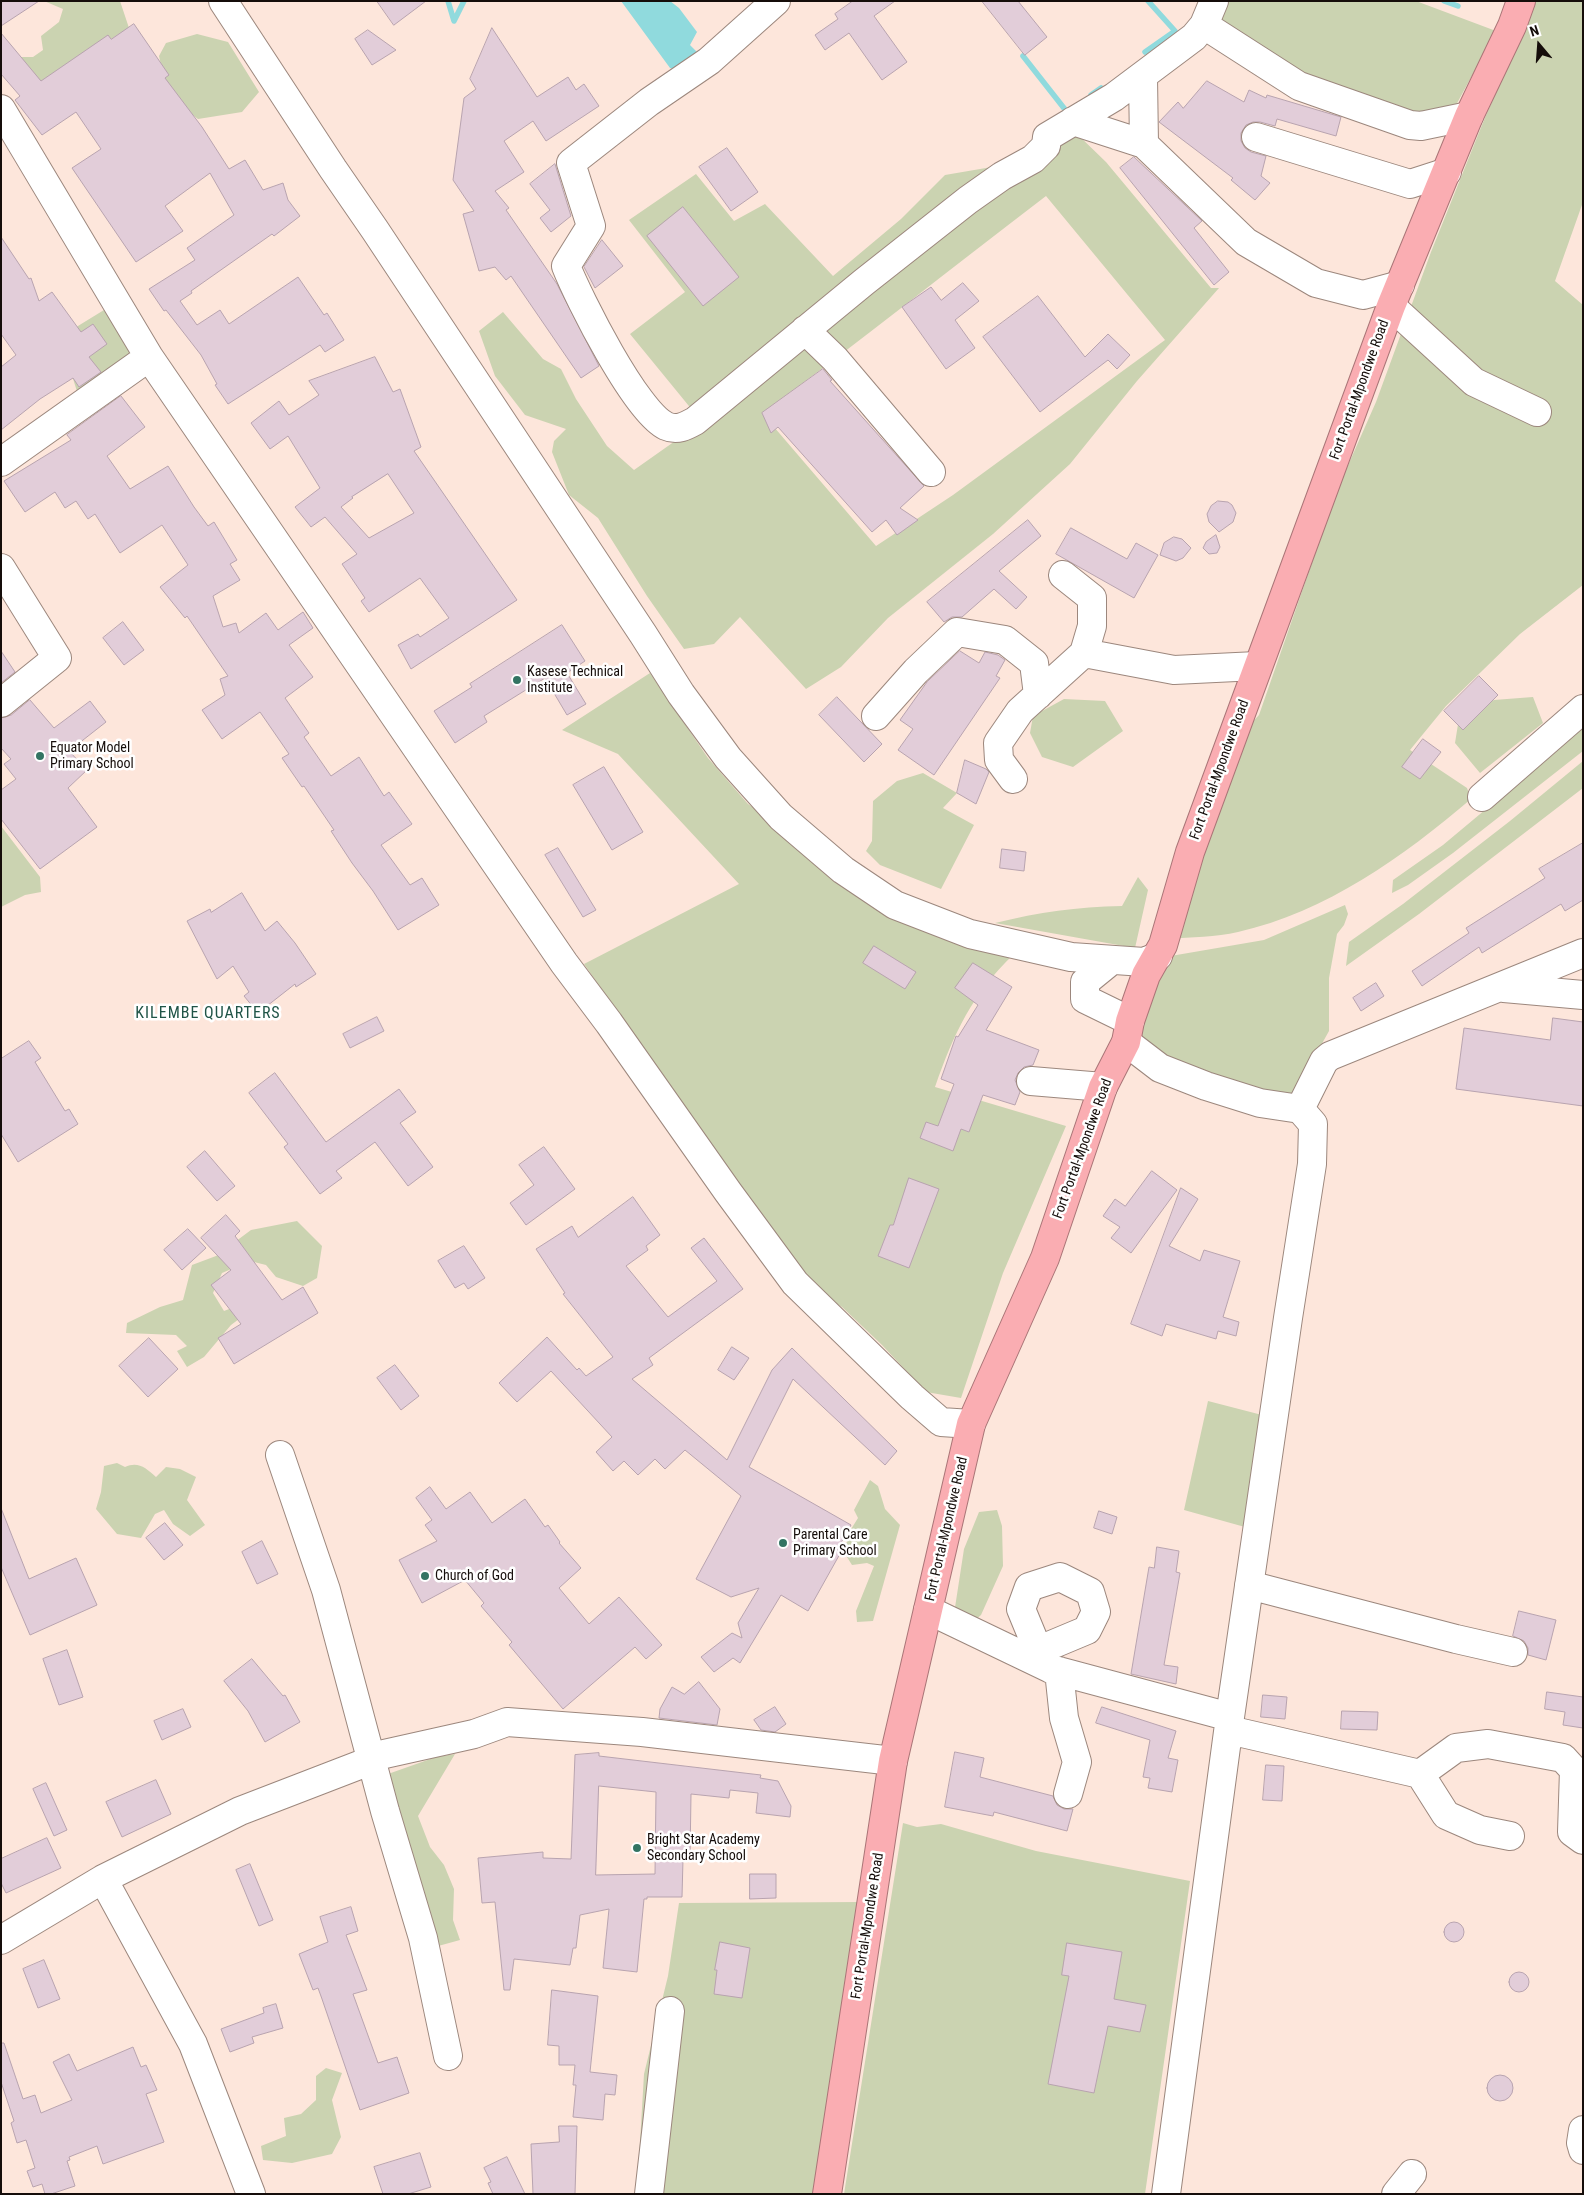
<!DOCTYPE html>
<style>
body{margin:0}
#map{position:relative;width:1584px;height:2195px;overflow:hidden;background:#fde6db;font-family:"Roboto Condensed",sans-serif}
canvas{display:block}
.frame{position:absolute;inset:0;border:2px solid #150d0a;pointer-events:none}
.north{position:absolute;left:1514px;top:20px;width:50px;height:50px;-webkit-text-stroke:4px #fff;paint-order:stroke;rotate:342deg;font-size:14px;font-weight:700;line-height:20px;text-align:center;color:#150d0a}
.north::after{content:'';display:block;margin:auto;width:18px;height:22px;background:#150d0a;clip-path:polygon(50% 0,100% 100%,50% 72%,0 100%)}
</style>
<div id="map">
<canvas width="1584" height="2195"></canvas>
<div class="frame"></div>
<div class="north">N</div>
</div>
<script>
const g = document.querySelector('canvas').getContext('2d');
g.lineJoin = 'round';
function paint(path, color) { g.fillStyle = color; g.fill(path, 'evenodd'); }
function strokePath(path, color, width, dash) { g.strokeStyle = color; g.lineWidth = width; g.lineCap = dash ? 'butt' : 'round'; g.setLineDash(dash || []); g.stroke(path); }
function write(font, color, halo, rows, align = 'center') {
  g.font = font + ' "Roboto Condensed",sans-serif'; g.lineWidth = 5; g.setLineDash([]); g.textBaseline = 'middle'; g.strokeStyle = halo; g.fillStyle = color; for (const [text, x, y, turn = 0] of rows) {
    g.save(); g.translate(x, y); g.rotate((+turn || 0) * Math.PI / 180); g.textAlign = isNaN(turn) ? turn : align; if (halo) g.strokeText(text, 0, 0); g.fillText(text, 0, 0); g.restore();
  }
}
paint(new Path2D(`
 M44 1H120L129 28 74 68 20 94 21 57H33L43 50 41 36 59 22 63 9Z
 M1221 1H1416L1496 31 1448 120 1396 108 1301 74 1212 31Z
 M1536 1H1583V202L1555 281 1583 305V585L1520 634 1446 706 1410 750 1467 788 1471 799C1403 857 1326 912 1238 932 1216 937 1191 937 1169 939L1246 729 1259 715 1338 488 1376 402 1431 252 1484 120Z
 M197 34 228 42 259 92 242 112 198 119 168 97 159 56 166 43Z
 M1075 132 1106 162 1211 288H1219L1137 381 1070 464 993 534 888 618 841 667 806 689 740 617 714 644 684 649 647 596 598 518 569 495 552 452 554 441 566 429 525 415 495 376 479 331 503 312 543 359 561 369 576 399 607 446 634 470 702 422 630 334 685 292 629 220 696 174 734 221 765 204 833 276 901 219 945 175 1021 162ZM1046 196 1165 340 953 495 876 546 762 413C859 343 951 268 1046 196Z
 M104 310 129 347 134 359 80 401 60 337Z
 M650 673 708 758 748 804 783 828 846 888 900 917 1014 954C972 994 954 1033 935 1087L1066 1126 1003 1273 961 1398 926 1392 882 1345 842 1307 816 1291 748 1199 584 964 739 884 618 754 562 730Z
 M1533 697 1543 723 1480 773 1455 743 1459 718 1494 700Z
 M1064 699 1105 701 1123 731 1073 767 1042 757 1030 733 1033 716Z
 M1583 728V751L1453 853 1408 885 1392 893 1393 880 1443 845Z
 M1583 761V788L1419 914 1346 966 1349 942 1403 904 1510 821Z
 M923 773 957 793 943 808 974 825 941 889 880 865 866 851 872 841 873 801 897 781Z
 M1 826 40 877 41 892 25 895 1 907Z
 M1138 877 1148 890 1135 948 995 923C1040 912 1076 907 1122 906Z
 M1345 905 1348 914 1344 925 1337 934 1329 978V1031L1305 1074 1290 1095 1252 1101 1136 1056 1159 958 1264 940Z
 M297 1221 322 1246 317 1278 303 1286 276 1277 266 1265 250 1261 222 1273 213 1293 224 1311 242 1304 255 1307 231 1325 204 1357 187 1367 177 1351 187 1346 176 1335 126 1333 127 1323 160 1307 183 1300 192 1265 216 1256 251 1230Z
 M1208 1401 1262 1415 1252 1529 1184 1510Z
 M117 1463 125 1467C138 1461 146 1468 156 1477L166 1467 180 1469 196 1477 187 1500 205 1525 190 1536 173 1524 164 1510 155 1514 141 1538 117 1534 96 1509 101 1492 104 1466Z
 M870 1480 878 1486 885 1509 900 1525 873 1621 857 1622 856 1611 874 1566 867 1563 852 1565 845 1554 848 1534 858 1518 854 1510Z
 M997 1510 1002 1526 1003 1566 981 1615 968 1626 954 1614 964 1549 979 1512Z
 M455 1754 418 1816 430 1847 444 1865 454 1889 453 1920 460 1940 431 1948 388 1774 436 1757Z
 M903 1823 917 1827 941 1824 1036 1851 1190 1881 1145 2194H844Z
 M862 1902 815 2194H637L644 2074 668 1976 679 1903Z
 M326 2068 342 2073 332 2100 341 2137 332 2154 292 2163 263 2160 261 2146 286 2136 284 2118 301 2114 316 2100V2076Z`), '#cbd3b1');
paint(new Path2D(`
 M621 1H670L679 8 697 32 690 45 700 55 690 73 670 68Z`), '#90dadd');
strokePath(new Path2D(`
 M448 1 454 21 464 1
 M1444 1 1458 6
 M1145 52 1175 31 1148 1
 M1023 56 1067 112 1071 109
 M1091 95 1101 88`), '#90dadd', 5.5);
const building = new Path2D(`
 M1 1H39L1 26Z
 M377 1H426L394 25Z
 M853 1H895L874 16 907 62 882 80 849 33 825 50 815 35 838 19 835 14Z
 M982 1H1018L1047 37 1025 55Z
 M134 24 169 75 165 78 202 127 229 169 245 160 263 190 283 183 288 200 300 216 274 236 272 234 191 291 192 293 180 301 197 325 220 310 229 324 298 277 324 315 327 313 344 340 325 352 320 345 228 404 215 385 217 384 201 355 166 310 164 311 149 289 195 260 187 248 234 215 210 173 165 206 183 231 136 262 72 168 101 149 76 112 42 135 15 100 20 96 1 74V33L41 81 108 35 111 39Z
 M492 28 537 97 568 77 576 90 584 84 599 106 546 141 533 121 504 141 524 172 495 191 509 208 506 210 557 284 599 366 581 378 511 276 506 280 495 267 479 271 463 214 474 211 453 180 464 98 476 89 470 79Z
 M368 30 396 50 372 65 355 39Z
 M1207 81 1244 102 1249 90 1266 98 1267 95 1341 117 1336 136 1277 119 1275 126 1260 122H1253L1246 125 1241 133V141L1245 148 1251 152 1266 156 1261 176 1270 183 1255 200 1231 180 1233 178 1159 122 1178 102 1183 108Z
 M727 148 758 192 731 211 699 167Z
 M1134 157 1202 221 1194 228 1229 272 1214 285 1120 168Z
 M555 164 571 216 551 232 540 218 550 210 530 184Z
 M683 207 739 277 703 306 647 236Z
 M1 237 29 279 31 278 39 301 52 292 81 332 93 324 107 344 89 357 101 372 79 387 73 378 40 399 1 430V367L16 355 1 334Z
 M602 240 623 266 595 288 584 267Z
 M963 283 979 301 955 320 975 348 946 369 902 307 931 287 941 300Z
 M1038 296 1085 357 1108 334 1130 355 1117 369 1108 360 1040 412 983 337Z
 M375 357 393 392 400 389 421 447 414 451 517 600 411 669 398 645 418 634 420 637 449 618 420 578 369 612 361 601 365 598 342 564 357 554 325 517 311 527 295 507 320 488 288 436 270 449 251 423 279 401 289 415 319 395 309 381ZM388 474 414 513 369 538 341 507 353 498 352 497Z
 M823 369 832 380 830 381 924 486 900 508 918 520 897 535 886 520 872 532 778 427 771 433 762 413Z
 M121 396 145 427 107 456 130 489 168 466 194 507 208 526 214 522 237 560 230 564 240 580 213 596 223 627 236 623 239 633 266 613 278 630 303 612 313 628 289 645 313 677 285 698 309 733 304 737 331 776 359 757 384 796 389 792 412 824 381 845 410 885 422 878 439 905 398 930 373 891 352 863 331 831 334 830 304 786 302 787 282 758 289 754 260 712 222 739 202 710 225 695 220 679 228 676 187 616 185 618 160 587 188 565 162 525 120 553 95 514 88 519 76 501 65 508 55 492 25 512 4 481 71 440 67 435Z
 M1218 501 1228 502 1232 505 1236 513 1233 522 1219 532 1209 522 1207 514 1211 506Z
 M1028 520 1041 536 999 571 1027 597 1016 609 994 589 962 617H952L944 622 927 602Z
 M1071 528 1127 559 1136 543 1158 555 1134 598 1056 554Z
 M1216 535 1220 547 1217 553 1209 554 1203 548 1206 542Z
 M1174 537 1182 539 1191 548 1183 558 1176 561 1160 555 1164 543Z
 M123 622 144 650 124 665 103 638Z
 M562 625 585 661 567 673 586 704 567 715 545 678 484 716 487 722 455 743 434 711 472 687 470 684Z
 M1 651 15 672 1 683Z
 M960 651 979 663 985 652 998 655 1005 660 996 676 1000 678 934 775 898 750 913 729 900 720 927 682Z
 M1479 676 1498 695 1463 730 1444 711Z
 M837 697 882 744 864 762 819 715Z
 M30 700 54 728 90 701 106 722 69 751 87 770 68 788 97 827 40 869 1 819V790L16 779 4 764 11 759 1 748V718L11 715Z
 M1423 739 1441 752 1420 779 1402 767Z
 M965 760 986 769 989 772 976 804 957 793Z
 M604 767 643 832 612 850 573 785Z
 M1583 843V900L1565 911 1561 904 1482 953 1479 947 1422 986 1412 971 1469 933 1466 928 1545 878 1539 869Z
 M558 848 596 910 583 917 545 855Z
 M1002 849 1026 852 1024 871 1000 868Z
 M242 893 265 931 277 921 295 943 316 974 296 987 295 984 258 1013 244 996 249 992 233 966 217 979 187 921 210 909 211 912Z
 M874 946 916 972 905 989 863 963Z
 M973 963 1012 987 986 1030 1039 1050 1033 1065 1024 1067 1018 1073 1015 1080 1020 1092 1015 1105 983 1095 969 1132 961 1129 953 1151 920 1138 926 1122 938 1126 954 1084 941 1079 956 1036 958 1037 978 1005 955 988Z
 M1376 983 1384 996 1361 1011 1353 998Z
 M377 1017 384 1031 350 1048 343 1034Z
 M1553 1018 1583 1022V1106L1456 1089 1464 1028 1550 1040Z
 M29 1041 41 1058 35 1062 65 1111 69 1109 78 1124 18 1162 1 1134V1059Z
 M275 1073 326 1142 399 1089 416 1112 400 1123 433 1167 408 1186 375 1142 336 1171 342 1178 320 1194 284 1147 288 1144 249 1093Z
 M544 1147 575 1189 526 1225 510 1203 534 1185 519 1165Z
 M205 1151 235 1186 217 1201 187 1167Z
 M1152 1171 1177 1190 1131 1253 1111 1238 1120 1227 1103 1216 1115 1199 1125 1206Z
 M909 1178 939 1189 909 1268 878 1256 890 1225H893Z
 M1181 1188 1198 1199 1169 1246 1200 1261 1204 1250 1240 1261 1223 1317 1239 1322 1236 1336 1218 1331 1216 1339 1166 1324 1162 1336 1131 1324Z
 M633 1197 660 1235 646 1246 648 1250 626 1266 668 1317 717 1281 691 1248 704 1238 743 1289 649 1358 653 1365 632 1379 727 1460 772 1370 792 1348 897 1451 885 1465 793 1379 749 1467 851 1525 837 1550 841 1552 808 1611 781 1595 740 1663 733 1658 714 1672 701 1657 732 1633 742 1638 738 1623 759 1588 731 1597 696 1579 741 1496 685 1450 665 1469 655 1459 638 1475 624 1461 613 1471 596 1452 612 1437 551 1371 517 1402 499 1383 547 1337 577 1370 579 1368 586 1376 613 1357 563 1294 565 1293 536 1249 572 1226 578 1237Z
 M226 1215 240 1231 235 1236 282 1300 303 1287 318 1313 234 1364 218 1338 241 1324 211 1285 231 1270 201 1238Z
 M188 1229 206 1248 182 1270 164 1250Z
 M464 1246 485 1278 468 1289 464 1283 455 1288 438 1261Z
 M149 1338 178 1369 148 1397 119 1366Z
 M732 1347 749 1358 734 1380 718 1370Z
 M395 1365 419 1396 401 1410 377 1378Z
 M430 1487 446 1509 470 1492 492 1523 525 1499 545 1527 548 1525 560 1542 559 1543 581 1568 559 1588 589 1624 619 1597 662 1645 646 1659 635 1647 563 1709 509 1645 512 1642 481 1606 484 1603 465 1580 422 1603 399 1560 437 1541 425 1525 432 1520 416 1498Z
 M1 1508 29 1579 76 1558 97 1605 30 1635 1 1567Z
 M1099 1511 1117 1517 1112 1534 1094 1528Z
 M165 1523 183 1545 164 1560 146 1538Z
 M262 1541 278 1574 257 1584 242 1552Z
 M1157 1547 1179 1551 1176 1572 1180 1573 1164 1665 1178 1667 1176 1684 1131 1674 1149 1567 1154 1568Z
 M1519 1611 1556 1620 1546 1660 1528 1655V1648L1524 1641 1513 1636Z
 M67 1650 83 1697 59 1705 43 1659Z
 M252 1659 283 1696 285 1695 300 1722 265 1742 248 1711 224 1681Z
 M699 1682 720 1709 717 1725 659 1718 660 1709 672 1687 684 1694Z
 M1547 1692 1583 1697V1728L1563 1725 1565 1712 1545 1709Z
 M1263 1695 1287 1697 1285 1719 1261 1717Z
 M775 1707 786 1724 775 1732 761 1730 754 1720Z
 M1102 1707 1176 1731 1168 1758 1178 1760 1172 1792 1148 1788 1150 1778 1143 1777 1150 1740 1096 1723Z
 M183 1709 191 1727 162 1740 154 1721Z
 M1342 1711 1378 1712 1377 1730 1341 1729Z
 M955 1752 984 1758 980 1777 1053 1796 1057 1805 1064 1809H1073L1067 1831 994 1812 993 1816 945 1807Z
 M599 1753V1756L761 1775 760 1778 778 1781 791 1806 790 1817 756 1813 758 1793 730 1790 729 1798 691 1794 690 1859H683L682 1897H647V1899H644L637 1972 603 1968 609 1909 580 1915 576 1948H573L570 1965 514 1959 510 1990H504L495 1902 482 1903 478 1858 543 1852V1858L571 1859 575 1755ZM599 1786 656 1792 655 1874 596 1875Z
 M1266 1765 1284 1766 1282 1801 1263 1800Z
 M156 1780 171 1814 122 1837 106 1802Z
 M46 1783 67 1830 54 1836 33 1789Z
 M47 1838 61 1868 6 1893 1 1883V1859Z
 M250 1864 273 1920 259 1926 236 1870Z
 M750 1874H776V1898L750 1899Z
 M351 1907 358 1931 346 1935 367 1990 353 1994 378 2063 397 2057 409 2093 360 2110 322 1999 318 1988 313 1990 299 1954 328 1942 320 1917Z
 M1444 1932a10 10 0 1 1 20 0a10 10 0 1 1-20 0Z
 M720 1942 750 1948 742 1998 714 1994 717 1970H715Z
 M1067 1943 1122 1952 1114 1999 1146 2005 1140 2032 1108 2026 1094 2093 1048 2084 1069 1976 1062 1975Z
 M44 1960 60 1999 38 2008 23 1969Z
 M1509 1982a10 10 0 1 1 20 0a10 10 0 1 1-20 0Z
 M552 1990 598 1996 590 2072 617 2075 615 2095 605 2094 603 2120 573 2117 576 2085H573L575 2065H559V2046L548 2045Z
 M276 2004 283 2028 252 2037 254 2043 230 2052 221 2029 264 2013 263 2008Z
 M1 2043H4L23 2099 35 2095 41 2113 72 2100 53 2062 69 2054 77 2071 133 2047 141 2067 146 2065 157 2090 146 2094 164 2142 103 2164 97 2146 69 2157 70 2160 67 2161 75 2186 51 2194H45L42 2184 33 2187 27 2171 35 2168 26 2140 17 2143 11 2123 14 2121 1 2082Z
 M1487 2088a13 13 0 1 1 26 0a13 13 0 1 1-26 0Z
 M559 2126H577L575 2194H533L531 2144 559 2142Z
 M420 2153 431 2187 408 2194H383L374 2167Z
 M507 2157 525 2194H493L488 2183 491 2182 484 2168Z`);
paint(building, '#e2cdd9');
strokePath(building, '#b8a3af', 1);
const minor = new Path2D(`
 M223 1 333 169 375 230 643 634 681 694 728 758 781 817 843 870 895 905 970 934 1071 957 1144 962 1158 956
 M776 1 709 61 649 102 571 163 591 226 566 266C579 299 636 412 666 426 677 431 686 426 695 421L864 282 968 200 1002 176 1033 159 1046 146 1047 137 1114 97 1194 37 1204 25 1214 1
 M1204 25 1299 86 1410 125 1421 126 1469 116
 M1143 77 1144 144
 M1 109 149 357 564 963 609 1023 728 1192 795 1283 912 1397 941 1422 971 1424
 M1073 121 1144 144 1246 242 1316 283 1363 295 1400 285
 M1256 137 1410 184 1447 172
 M1391 306 1474 382 1537 412
 M805 330 835 359 931 472
 M1 462 149 357
 M1 568 57 658 1 703
 M1084 653 1174 670 1257 666
 M876 716 916 671 957 632 1005 640 1034 663 1038 695
 M1013 779 999 760 998 743 1020 711 1084 653 1092 626V598L1063 575
 M1482 797 1583 709
 M1112 960 1085 982V999L1130 1021
 M1504 988 1583 995
 M1126 1042 1160 1068 1206 1086 1260 1103 1300 1109 1313 1124 1312 1164 1288 1318 1230 1717 1166 2194
 M1031 1081 1103 1087
 M1300 1109 1324 1061 1330 1056 1583 953
 M280 1455 326 1590 385 1811 423 1938 448 2056
 M1249 1585 1456 1639 1513 1652
 M928 1610 1051 1669 1230 1717
 M1040 1655 1044 1648 1087 1630 1096 1612 1090 1592 1060 1577 1029 1587 1021 1609 1040 1655 1051 1669
 M1059 1671 1064 1718 1077 1762 1068 1794
 M1229 1730 1420 1774 1446 1815 1480 1830 1510 1836
 M1420 1774 1456 1748 1488 1744 1563 1758 1574 1770 1572 1832 1583 1840
 M103 1879 193 2044 251 2194
 M1 1940 103 1879 240 1811 362 1764 371 1757 474 1734 507 1722 642 1732 893 1761
 M1583 2130 1581 2143 1583 2150
 M649 2194 670 2011
 M1396 2194 1412 2174`);
const highway = new Path2D(`
 M827 2194 893 1761 971 1424 1045 1258 1103 1087 1126 1042 1130 1021 1146 975 1163 945 1190 852 1391 306 1469 116 1512 26 1521 1`);
strokePath(minor, '#9c877d', 30);
strokePath(highway, '#aa7577', 30);
strokePath(minor, '#fff', 28);
strokePath(highway, '#faadb2', 28);
for (const [x, y, r, color] of [
 [517,680,5,"#337463"],
 [40,756,5,"#337463"],
 [783,1543,5,"#337463"],
 [425,1576,5,"#337463"],
 [637,1848,5,"#337463"]
]) { const dot = new Path2D(); dot.arc(x, y, r, 0, 2 * Math.PI); g.fillStyle = color; g.fill(dot); strokePath(dot, '#fff', 2); }
write('14px', '#150d0a', '#fff', [
 ["Fort Portal-Mpondwe Road",1360,390,-70],
 ["Fort Portal-Mpondwe Road",1220,770,-70],
 ["Fort Portal-Mpondwe Road",1083,1149,-70],
 ["Fort Portal-Mpondwe Road",947,1529,-77],
 ["Fort Portal-Mpondwe Road",868,1926,-81]
]);
write('14px', '#150d0a', '#fff', [
 ["Kasese Technical",527,672],
 ["Institute",527,688],
 ["Equator Model",50,748],
 ["Primary School",50,764],
 ["Parental Care",793,1535],
 ["Primary School",793,1551],
 ["Church of God",435,1576],
 ["Bright Star Academy",647,1840],
 ["Secondary School",647,1856]
], 'left');
g.letterSpacing = '1px';
write('16px', '#205447', '#fff', [
 ["KILEMBE QUARTERS",208,1014]
]);
g.letterSpacing = '0px';
</script>
